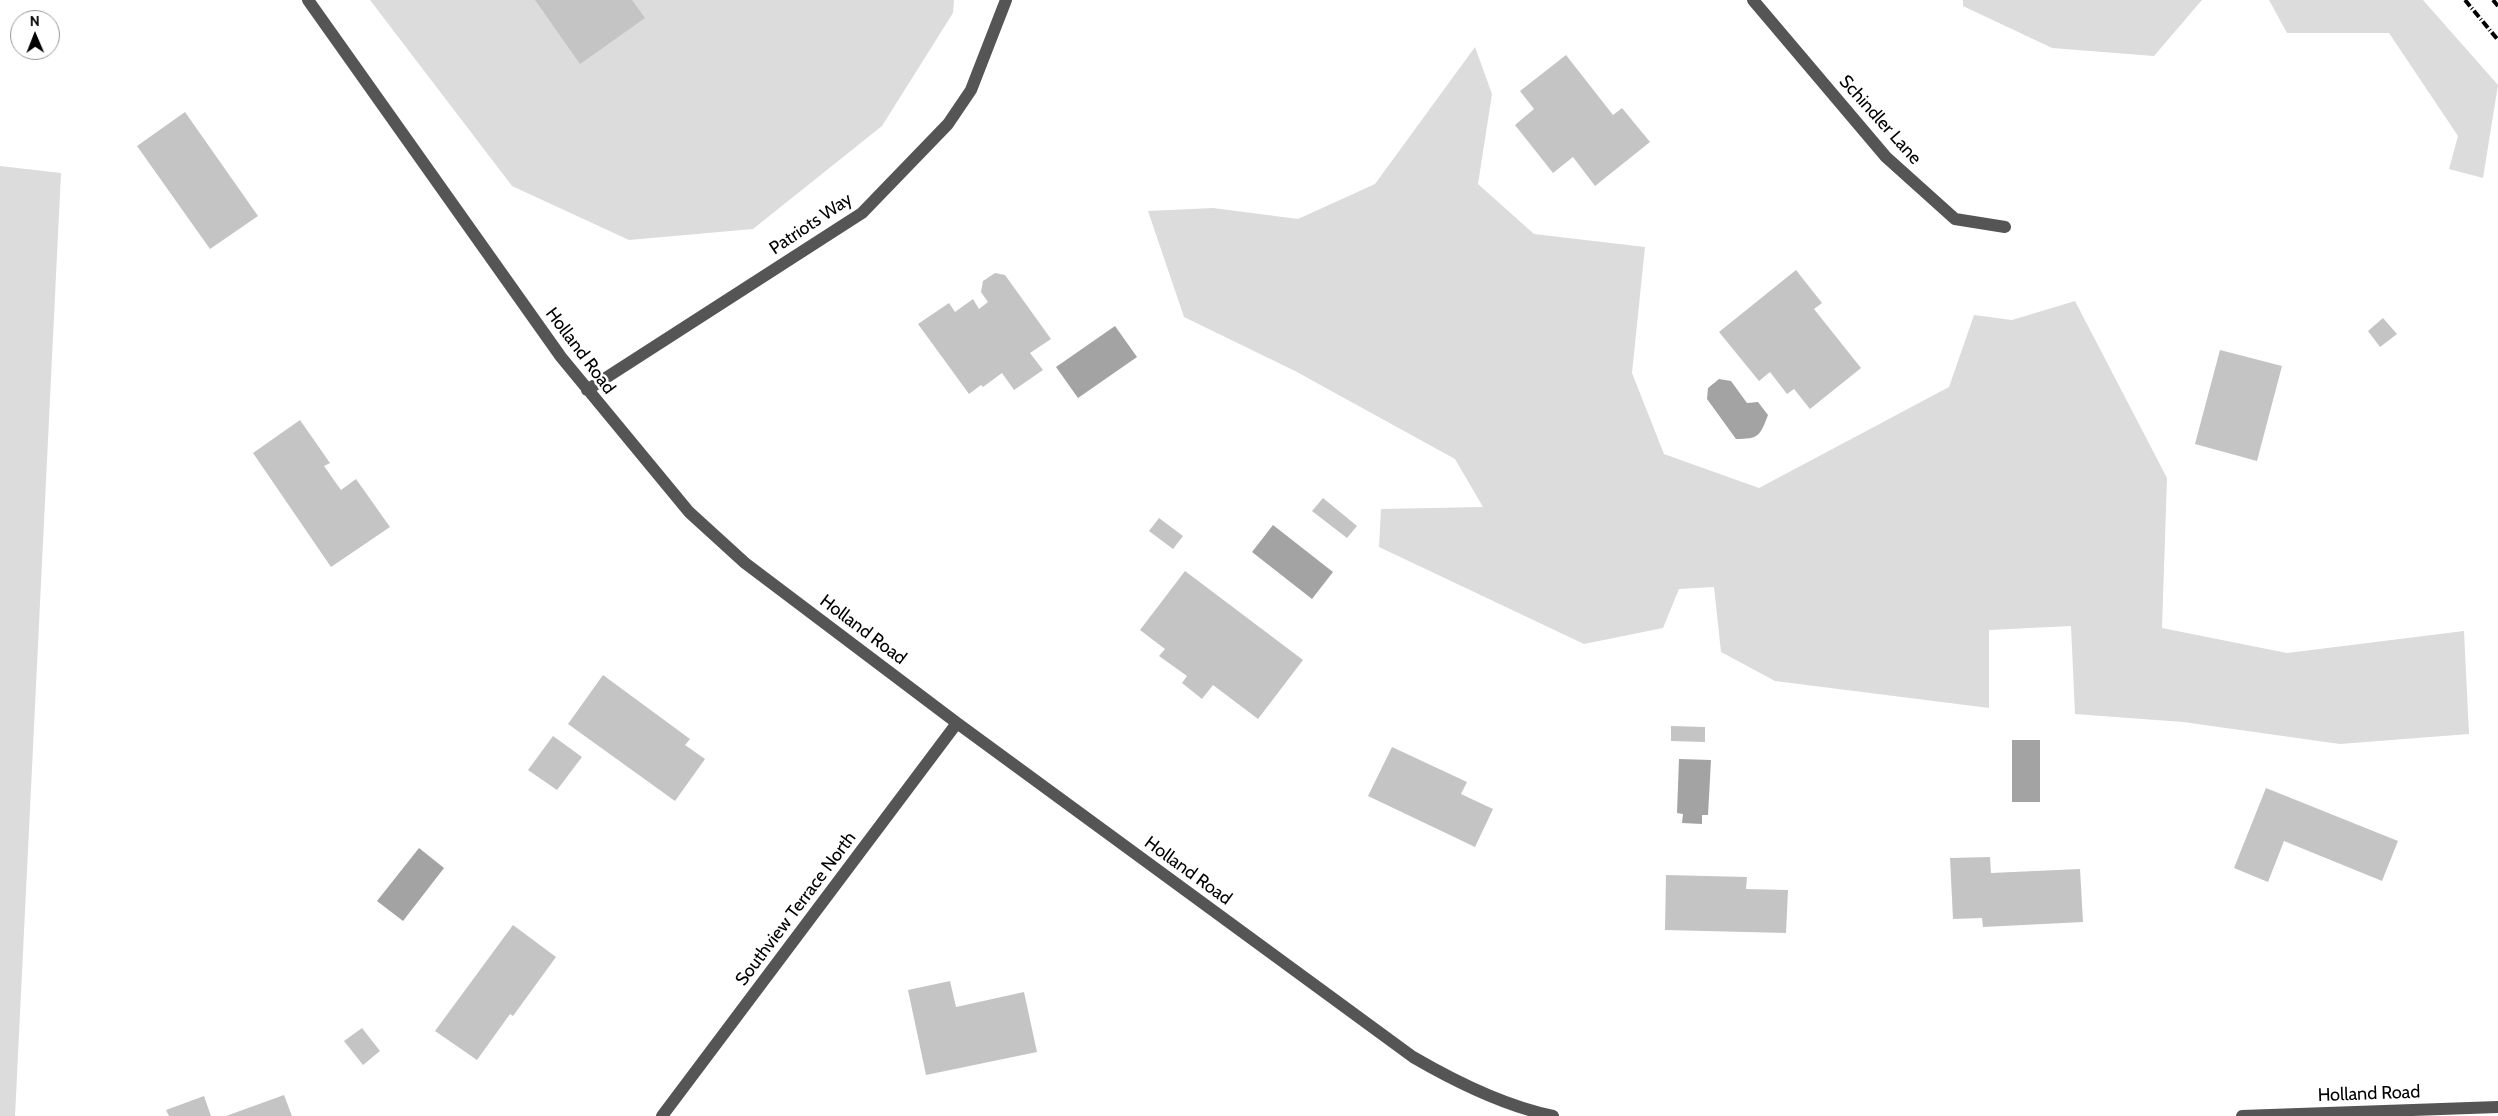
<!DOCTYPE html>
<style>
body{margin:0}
#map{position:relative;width:2498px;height:1116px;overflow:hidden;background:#fff;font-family:Cabin,sans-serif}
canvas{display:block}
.north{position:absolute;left:10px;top:10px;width:50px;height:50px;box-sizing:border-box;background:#fff;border:1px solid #999;border-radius:50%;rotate:359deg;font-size:14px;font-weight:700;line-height:20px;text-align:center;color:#000}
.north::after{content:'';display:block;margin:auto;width:18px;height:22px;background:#000;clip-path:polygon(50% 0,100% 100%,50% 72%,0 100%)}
</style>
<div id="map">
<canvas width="2498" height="1116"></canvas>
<div class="north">N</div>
</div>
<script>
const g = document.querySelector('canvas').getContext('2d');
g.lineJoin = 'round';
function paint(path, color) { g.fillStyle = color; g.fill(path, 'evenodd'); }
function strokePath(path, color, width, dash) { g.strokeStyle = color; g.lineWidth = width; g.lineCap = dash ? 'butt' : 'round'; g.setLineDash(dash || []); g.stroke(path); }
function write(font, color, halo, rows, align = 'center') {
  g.font = font + ' Cabin,sans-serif'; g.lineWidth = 5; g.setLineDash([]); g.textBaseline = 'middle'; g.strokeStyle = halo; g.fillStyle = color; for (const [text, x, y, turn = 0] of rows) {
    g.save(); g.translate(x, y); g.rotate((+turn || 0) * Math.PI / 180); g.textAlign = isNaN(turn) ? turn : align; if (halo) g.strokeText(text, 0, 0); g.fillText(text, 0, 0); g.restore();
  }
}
paint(new Path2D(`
 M370 0H954L953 13 882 126 753 229 629 240 512 186Z
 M1963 0H2202L2154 56 2052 48 1963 6Z
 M2269 0H2423L2498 85 2483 178 2449 169 2458 136 2389 33H2287Z
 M1475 47 1492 94 1478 184 1534 234 1645 247 1632 373 1664 454 1759 488 1949 387 1974 315 2012 320 2075 301 2167 478 2162 628 2287 653 2464 631 2469 734 2340 744 2183 722 2075 714 2071 626 1989 630V708L1775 681 1721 652 1714 587 1679 589 1663 628 1584 644 1379 547 1381 509 1483 507 1455 459 1295 371 1184 317 1148 211 1213 208 1298 219 1375 184Z
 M0 166 61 173 15 1116H0Z`), '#dcdcdc');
paint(new Path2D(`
 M1115 326 1137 357 1078 398 1056 367Z
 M1719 379 1731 381 1747 403 1758 402 1768 415C1760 436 1759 439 1736 439L1707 399 1708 388Z
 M1273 525 1333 572 1312 599 1252 552Z
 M2012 740H2040V802H2012Z
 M1679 759 1711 760 1708 815H1702V824L1682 823 1683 814 1677 813Z
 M419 848 444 868 403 921 377 901Z`), '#a3a3a3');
paint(new Path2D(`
 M535 0H632L645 18 580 64Z
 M1566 55 1613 115 1622 108 1650 142 1595 186 1573 157 1553 173 1515 125 1534 109 1520 91Z
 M185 112 258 216 210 249 137 146Z
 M1796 270 1822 303 1814 309 1861 368 1810 409 1794 389 1787 394 1770 372 1759 381 1719 332Z
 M995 273 1005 275 1051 339 1030 353 1043 370 1014 390 1002 373 983 387 981 385 969 394 918 324 949 303 955 312 973 299 979 309 988 302 981 292 983 281Z
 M2383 318 2397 334 2380 347 2368 331Z
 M2220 350 2282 366 2257 461 2195 444Z
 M300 420 330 463 324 466 341 490 356 479 390 527 331 567 253 453Z
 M1323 498 1357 526 1347 538 1312 511Z
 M1159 518 1183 536 1173 549 1149 531Z
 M1185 571 1303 660 1258 719 1213 685 1202 699 1182 683 1187 676 1159 656 1165 649 1140 630Z
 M603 675 690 739 685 745 705 759 675 801 568 724Z
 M1671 726 1705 727V742L1671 741Z
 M553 736 582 757 557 790 528 770Z
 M1392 747 1467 782 1461 794 1493 809 1475 847 1368 796Z
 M2266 788 2398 841 2382 881 2284 841 2268 882 2234 868Z
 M1990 857 1991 873 2080 869 2083 922 1983 927 1982 918 1953 919 1950 858Z
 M1666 875 1747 877 1746 889 1788 890 1786 933 1665 930Z
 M513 925 556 957 513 1016 510 1014 477 1060 435 1031Z
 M950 981 956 1007 1024 992 1037 1052 926 1075 908 990Z
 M362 1028 380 1051 363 1065 344 1041Z
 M284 1095 292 1116H226Z
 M204 1096 211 1116H169L166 1110Z`), '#c4c4c4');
strokePath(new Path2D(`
 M308 0 561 357 689 512 745 563 957 723 1413 1057C1456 1082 1504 1106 1553 1116
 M1753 0 1886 157 1955 219 2005 227
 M587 390 862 213 948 124 971 90 1006 0
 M662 1116 957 723
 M2242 1116 2498 1107`), '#555', 12);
strokePath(new Path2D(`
 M2465 0 2498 40
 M2493 0 2498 6`), '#000', 4, [8, 2.5, 1, 2.5]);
write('18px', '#000', '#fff', [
 ["Schindler Lane",1880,120,48],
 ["Patriots Way",811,224,-34],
 ["Holland Road",580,351,53],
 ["Holland Road",863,630,37],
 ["Holland Road",1188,871,36],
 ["Southview Terrace North",796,909,-53],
 ["Holland Road",2369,1094,-2]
]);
</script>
